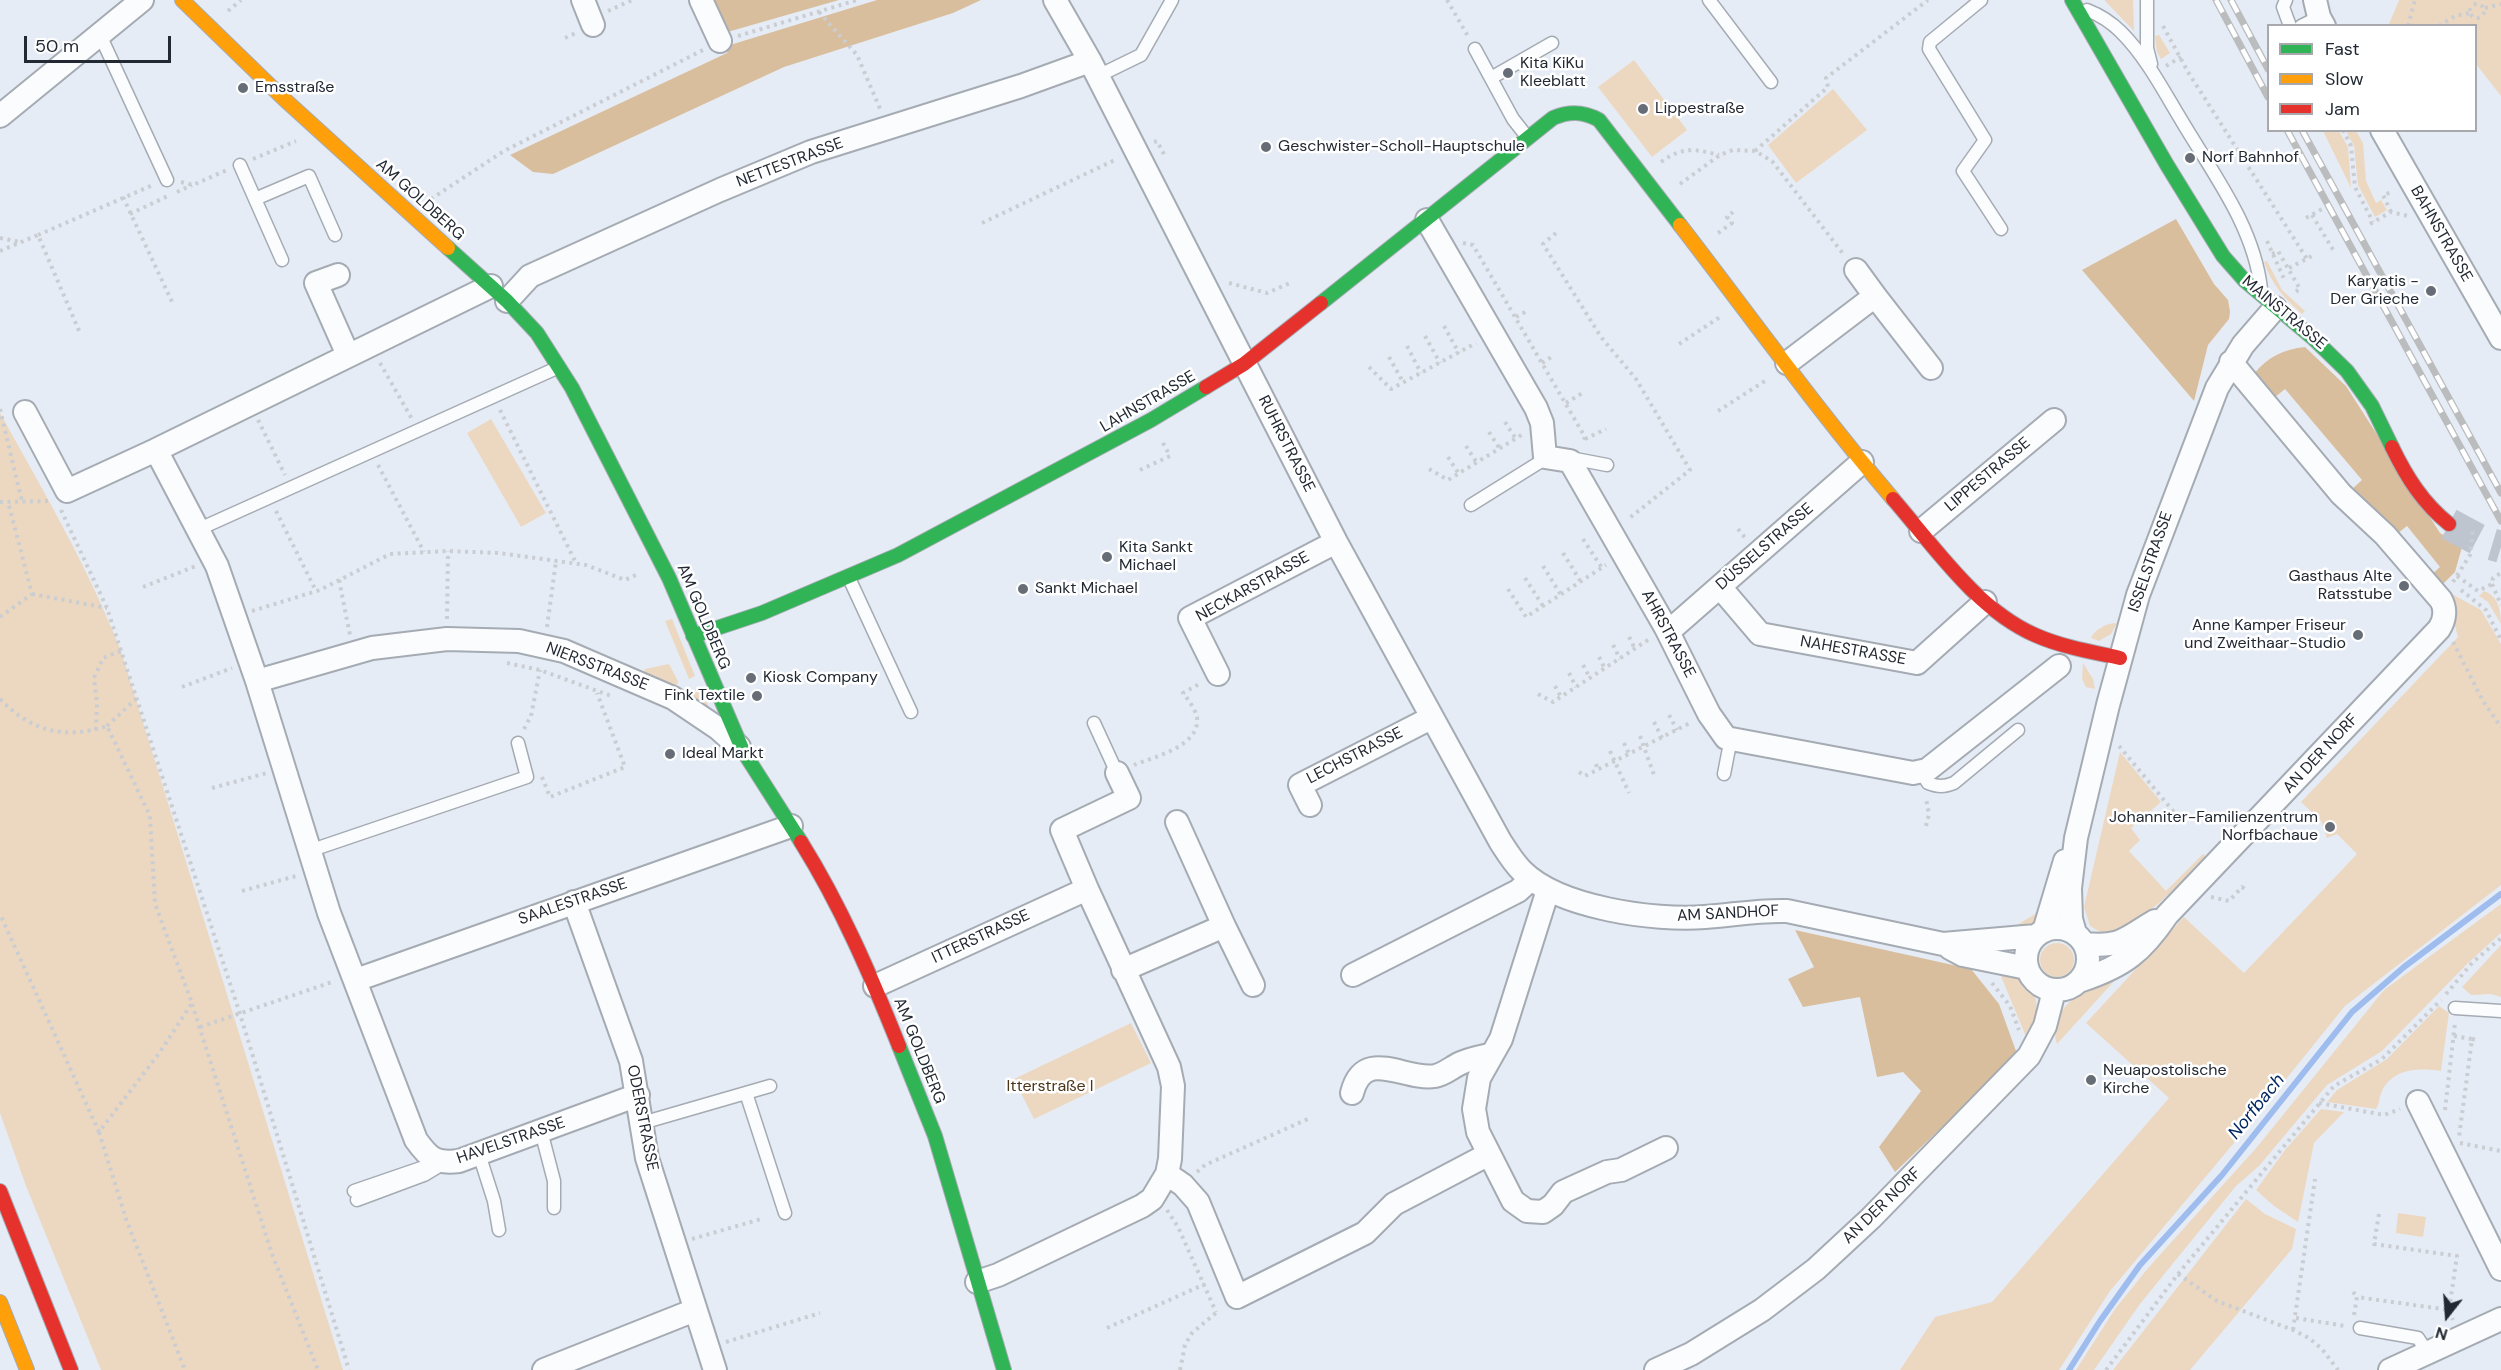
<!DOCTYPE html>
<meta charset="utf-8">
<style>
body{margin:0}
#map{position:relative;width:2501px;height:1370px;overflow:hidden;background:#e6ecf5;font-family:"DM Sans",sans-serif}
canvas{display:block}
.legend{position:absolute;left:2267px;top:24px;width:210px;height:108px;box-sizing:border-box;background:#fff;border:2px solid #a7a9ad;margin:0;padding:8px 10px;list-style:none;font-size:18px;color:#222933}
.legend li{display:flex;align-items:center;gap:12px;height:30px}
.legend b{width:30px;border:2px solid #a7a9ad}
.north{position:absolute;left:2417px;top:1286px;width:60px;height:60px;-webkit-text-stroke:4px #fff;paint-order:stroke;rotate:197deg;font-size:16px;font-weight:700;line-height:24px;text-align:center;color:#222933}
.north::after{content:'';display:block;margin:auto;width:21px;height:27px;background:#222933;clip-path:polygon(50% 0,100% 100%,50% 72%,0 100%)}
.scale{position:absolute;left:24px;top:36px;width:147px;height:27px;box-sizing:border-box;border:3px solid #222933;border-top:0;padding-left:8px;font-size:18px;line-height:21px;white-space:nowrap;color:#222933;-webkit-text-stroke:4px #fff;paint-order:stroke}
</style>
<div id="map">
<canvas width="2501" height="1370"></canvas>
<ul class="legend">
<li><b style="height:8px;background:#30b455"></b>Fast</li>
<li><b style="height:8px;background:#ff9f0a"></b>Slow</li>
<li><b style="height:8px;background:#e5322d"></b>Jam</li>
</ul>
<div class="north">N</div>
<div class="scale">50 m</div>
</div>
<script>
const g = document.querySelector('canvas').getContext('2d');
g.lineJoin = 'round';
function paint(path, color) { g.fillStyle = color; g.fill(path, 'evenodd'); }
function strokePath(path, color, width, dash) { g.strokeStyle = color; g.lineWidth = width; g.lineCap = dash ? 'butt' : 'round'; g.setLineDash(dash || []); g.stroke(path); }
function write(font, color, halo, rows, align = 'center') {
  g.font = font + ' "DM Sans",sans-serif'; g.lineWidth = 5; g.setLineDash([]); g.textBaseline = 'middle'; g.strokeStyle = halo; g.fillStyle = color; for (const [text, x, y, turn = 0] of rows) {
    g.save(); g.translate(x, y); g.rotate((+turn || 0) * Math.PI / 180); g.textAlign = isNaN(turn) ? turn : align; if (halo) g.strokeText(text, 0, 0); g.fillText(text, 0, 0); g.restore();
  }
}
paint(new Path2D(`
 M2105 0H2133L2134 31 2105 1Z
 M2399 0H2501V96L2476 64V26L2390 25 2389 24Z
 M2159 35 2170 53 2161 59 2157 52 2155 36Z
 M1634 60 1687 130 1652 157 1598 87Z
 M1833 89 1867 130 1796 183 1768 145Z
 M2323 131H2339L2348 147 2351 188Z
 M2346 131H2356L2363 143 2366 181 2376 203 2381 200 2387 210 2375 217 2358 185 2354 146Z
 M2267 261 2282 290 2305 311 2302 314C2284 298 2272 285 2264 262Z
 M0 413C44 492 88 567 121 651L343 1370H101L26 1186 0 1113Z
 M491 419 546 513 521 527 467 433Z
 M2484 591C2498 596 2501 610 2501 624L2488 602 2479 596Z
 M2450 593 2481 610 2501 644V885L2345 1006 2249 1125 2110 1291 2059 1370H1900L1935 1317 1992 1302 2169 1098 2086 1023 2184 917 2244 973 2357 854 2337 834 2327 838 2321 821 2301 802 2458 637 2453 619 2456 605Z
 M672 619 695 676 689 679 665 621Z
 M2117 623 2111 634 2099 641 2091 638C2095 629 2107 623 2117 623Z
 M2083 663 2093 679 2095 689 2086 687 2082 679Z
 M669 664 678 681 677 685 671 686 644 674 645 669Z
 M700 687 711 712 685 695Z
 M2120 752 2161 802 2131 828 2140 840 2129 851 2166 891 2203 854 2205 856C2180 882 2139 933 2100 932L2090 926 2084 907Z
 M2501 904V933L2468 963 2382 1051 2327 1085 2259 1166 2236 1186 2214 1213 2140 1304 2094 1370H2076L2115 1309 2149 1267 2257 1147 2384 990Z
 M2042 910 2031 926 2010 929Z
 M2040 960a17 17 0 1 1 34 0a17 17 0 1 1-34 0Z
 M2501 945V997L2491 994 2471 995 2462 987Z
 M2127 967 2057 1044C2045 1003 2099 981 2127 967Z
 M1998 969 2020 974C2024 979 2029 984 2032 989 2041 1006 2035 1024 2027 1039Z
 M2439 1006 2449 1013 2441 1071C2420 1068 2393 1068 2382 1091 2379 1097 2380 1103 2376 1109L2327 1102 2337 1090 2387 1059Z
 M1131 1023 1151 1063 1034 1119 1014 1079Z
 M2321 1109 2344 1112 2314 1143 2298 1222 2274 1206 2256 1190 2285 1150Z
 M2246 1199 2265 1214 2296 1229 2292 1249 2190 1370H2113Z
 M2398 1213 2426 1217 2423 1237 2396 1233Z`), '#ecd8c1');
paint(new Path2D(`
 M709 0H839L724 33Z
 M877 0H981L953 13 784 67 553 174 533 172 510 155 727 53 730 45Z
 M2176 219 2214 284 2228 300 2230 312 2229 319 2208 345 2194 401 2082 270Z
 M2305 347 2346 386 2440 533 2462 547 2455 572 2439 588 2431 575 2440 567 2407 526 2397 534 2351 490 2362 480 2285 389 2274 398 2254 374C2267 357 2284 349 2305 347Z
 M1795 930 1971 969 1999 1004 2016 1051 2013 1059 1895 1172 1879 1147 1921 1091 1903 1072 1877 1077 1860 997 1803 1007 1788 979 1814 967Z`), '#d9be9d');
strokePath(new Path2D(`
 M2069 1370 2100 1321 2140 1265 2222 1175 2352 1012 2404 967 2501 894`), '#9ebced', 6);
strokePath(new Path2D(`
 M2449 524 2481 541 2501 547`), '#bfc5ce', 32, [32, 16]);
const lane = new Path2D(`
 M1709 0 1771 82
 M1981 0 1930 42 1929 49 1985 140 1963 171 2001 229
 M2147 0V48L2151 64
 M2286 0 2283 7 2290 26
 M2087 10C2100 15 2111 22 2121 32 2147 58 2164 92 2183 123 2214 175 2254 227 2261 289
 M2301 26 2319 17
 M100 35 167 180
 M1475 49 1513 119 1528 138
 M1098 76 1141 55 1172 0
 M1491 78 1552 43
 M240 165 255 199
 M282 260 255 199 309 176 335 235
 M1565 457 1607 465
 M1471 505 1548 457
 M197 530 559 367
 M849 578 911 712
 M1094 723 1117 773
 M1921 772 1928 783C1938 787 1944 787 1954 783L2018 730
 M1724 774 1731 738
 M309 851 527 777 518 743
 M2455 1008 2501 1011
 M746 1093 785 1213
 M642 1123 770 1086
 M541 1131 554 1181V1208
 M479 1154 494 1201 499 1230
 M354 1191 421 1168
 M357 1200 424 1175 444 1163
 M2360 1328 2418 1338 2427 1352`);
const street = new Path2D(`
 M583 0 593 25
 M701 0 720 41
 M1055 0 1090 61 1336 542 1500 841C1507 852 1513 862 1522 871 1559 908 1654 921 1705 917 1733 915 1759 910 1787 911L1943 944 2036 936
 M2315 0 2319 17 2324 26
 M0 116 142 0
 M2382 130 2501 338
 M1427 220 1536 408 1542 423 1545 457 1570 461 1666 628 1709 714 1726 738 1913 773 1927 770 2059 666
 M1856 270 1875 296
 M338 275 316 283 348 355
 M491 286 156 450 217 566 257 681 329 913 416 1140C429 1158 435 1164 459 1161L638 1095
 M507 301 530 276 720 190 811 152 1021 86 1090 61
 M1787 363 1875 296 1931 368
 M25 412 67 491 156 450
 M1921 531 2054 420
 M1720 587 1760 634 1917 663 1985 602
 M1668 632 1862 462
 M1218 674 1190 618 1336 542
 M257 681 372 648 447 639 519 641 564 651 673 698 719 729 739 747
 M1310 805 1300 785 1431 718
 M1177 822 1224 926
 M1087 889 1062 830 1129 798 1117 773
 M1548 890 1501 1039 1479 1078 1474 1109 1478 1132 1513 1201 1527 1211 1543 1212 1553 1205 1563 1192 1607 1172 1621 1170 1666 1148
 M574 902 631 1061 647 1158 715 1370
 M2026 959a31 31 0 1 1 62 0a31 31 0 1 1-62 0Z
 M2044 931 2065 861
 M2075 933 2071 919 2070 888 2076 838 2108 705 2138 595 2217 388 2243 345 2275 308
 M2085 944C2121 948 2126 938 2155 921
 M1950 948 1963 955 2027 968
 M1123 970 1224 926 1253 985
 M1353 975 1518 891 1531 879
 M356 980 791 826
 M2082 980C2124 966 2142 952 2167 915L2439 629C2445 620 2446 609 2441 600L2385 535 2341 494 2231 362
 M875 986 1087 889 1169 1067 1173 1086 1170 1159 1167 1174 1152 1199 1142 1206 998 1275 977 1282
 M1352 1093C1364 1046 1404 1081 1435 1076 1445 1074 1452 1067 1461 1063 1470 1059 1482 1057 1492 1054
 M2418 1102 2501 1269
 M1167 1174 1183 1185 1198 1202 1237 1297 1365 1233 1394 1204 1489 1154
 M544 1370 695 1310
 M1656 1370 1691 1354 1762 1310 1816 1269 1871 1218 2029 1056 2045 1026 2054 991
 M2390 1370 2501 1319`);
const fast = new Path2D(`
 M2072 0 2167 165 2223 256 2245 281 2314 339 2347 371 2372 406 2392 447
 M448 248 507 301 537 333 572 388 669 578 743 751 801 842
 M1321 303 1553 118C1569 111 1583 111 1599 120L1680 225
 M693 636 762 613 898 555 1151 420 1206 387
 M899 1046 935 1136 1004 1370`);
const slow = new Path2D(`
 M182 0 283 98 448 248
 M1680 225C1751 317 1818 411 1893 499
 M0 1302 27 1370`);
const jam = new Path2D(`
 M1206 387 1244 364 1321 303
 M2392 447C2407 478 2423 503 2449 524
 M1893 499C1934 546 1976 609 2035 635 2062 647 2092 652 2120 658
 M801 842C841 906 871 976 899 1046
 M0 1191 71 1370`);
strokePath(lane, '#a5abb3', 15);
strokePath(street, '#a5abb3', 26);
strokePath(fast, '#a5abb3', 16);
strokePath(slow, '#a5abb3', 16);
strokePath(jam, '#a5abb3', 16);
strokePath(new Path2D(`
 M1447 0 1469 38
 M2470 11a7 7 0 1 1 14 0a7 7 0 1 1-14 0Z
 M2485 8 2501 4
 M228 11 241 0
 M608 11 632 0
 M819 12 857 55 881 111
 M2163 26 2188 72 2307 259
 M2408 26 2415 0
 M2439 26 2455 16 2470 13
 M738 36 857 0
 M565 38 576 33
 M2166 66 2181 57
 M2343 130 2351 146 2355 187 2373 222
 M1154 142 1157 141 1166 158
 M1755 151 1828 87 1826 78 1928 0
 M253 159 296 141
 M1661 162C1683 146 1695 149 1719 155
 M181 182 193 185 227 170
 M1680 184 1720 155 1733 150 1755 151 1772 161 1844 255
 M177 192 192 185
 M123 197 173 304
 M431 199 504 151 703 50
 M2391 212 2383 195 2392 192
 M130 214 170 195
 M2312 215 2335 253
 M2306 218 2324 208
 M982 223 1117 159
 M2370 224 2391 212 2408 216
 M1556 233 1543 244 1601 337 1636 379 1690 470 1627 520
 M1718 233 1732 223 1727 217 1733 212
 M38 235 153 185
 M0 238 20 242
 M2267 241 2285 281
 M1463 243 1473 245 1585 437 1584 440
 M0 251 38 235 80 333
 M2272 254 2278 251 2300 289 2295 292
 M2289 268 2312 256
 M1229 283 1267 293 1290 283
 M1516 317 1527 311
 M1444 326 1459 353
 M1425 336 1440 363
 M1679 344 1720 317
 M1407 346 1421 373
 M1389 357 1403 382
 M380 363 412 419
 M1542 363 1553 356
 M1369 367 1391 389 1476 343
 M1566 403 1584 392
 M0 409 22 502
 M500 410 576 563
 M1718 411 1768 379
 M258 420 285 475
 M1505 422 1516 439
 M1489 432 1500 449
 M1585 439 1606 429
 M1466 446 1477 463
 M1448 457 1459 474
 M378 465 424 552
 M1429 469 1448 480 1523 434
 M1140 470 1170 456 1162 441
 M0 502 50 501
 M61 510 107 608 240 1014 349 1370
 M276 511 316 591
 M1738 529 1746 539
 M1583 539 1602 568
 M1563 553 1581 582
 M1543 566 1561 595
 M2457 576 2478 591 2492 584 2493 578 2501 573
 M1525 578 1543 606
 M339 580 350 635
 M2453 582 2470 555 2473 529
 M2492 584 2501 605
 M143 587 196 566
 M1508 589 1526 617 1606 565
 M2461 590 2486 610 2501 640
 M32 594 107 608
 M252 611 320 590 390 554 448 551 499 553 586 565 625 580 638 574
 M0 617 32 594 8 502
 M447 619 448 551
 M547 627 556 561
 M1629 637 1635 649
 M2453 642 2483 701 2501 727
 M1613 645 1620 659
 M1599 657 1605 669
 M507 663 540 670 614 697
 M1583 665 1590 678
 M1569 673 1576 687
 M1555 686 1561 697
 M182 687 232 668
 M1538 694 1553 702 1651 638
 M0 699C31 731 64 740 107 726L150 816 155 904 192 1003 160 1052 99 1132 0 914
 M1669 715 1677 730
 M1654 722 1662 738
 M107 726 137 698
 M524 729 531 716 540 670
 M96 730 97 703 94 678 103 658 121 651
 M1640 736 1654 775
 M1624 743 1629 754
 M2119 746 2183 823
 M1610 751 1629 793
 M1596 764 1598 770
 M1134 765C1154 757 1201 746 1197 717 1195 709 1188 699 1183 693L1201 683
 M1579 772 1585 776 1692 722
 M542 777 550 797 625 767 597 693
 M212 788 267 773
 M1926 826 1929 814 1926 798
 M242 891 296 876
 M2211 897 2229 901 2242 887 2246 890
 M1992 983 2010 1006 2019 1030
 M2446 994 2472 963 2501 938
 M192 1004 272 1254 318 1370
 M200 1027 335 981
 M2454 1036 2472 1039 2459 1137
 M2472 1039 2479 1040
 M2319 1103 2384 1115 2400 1109
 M2445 1110 2455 1023
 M99 1132 126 1219 185 1370
 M2460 1143 2501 1151
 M1197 1172 1205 1165 1310 1118
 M1167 1210 1178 1227 1216 1312
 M2379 1214 2374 1244 2457 1256 2449 1310
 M692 1239 761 1219
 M2178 1274 2217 1301 2293 1330 2309 1338 2322 1349 2338 1370
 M2353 1292 2357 1297
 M2354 1315 2357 1297 2449 1310 2453 1320
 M2296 1318 2345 1326
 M1107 1328 1205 1284
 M2293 1330 2315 1179
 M726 1342 820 1313
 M1180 1370 1185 1345 1192 1333 1217 1312
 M2106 1370 2178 1274 2334 1086 2382 1059 2441 1000`), '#cacdd1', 4, [3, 4.5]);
strokePath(lane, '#fbfcfe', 12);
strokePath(street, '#fbfcfe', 22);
strokePath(fast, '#30b455', 14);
strokePath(slow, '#ff9f0a', 14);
strokePath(jam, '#e5322d', 14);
const rail = new Path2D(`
 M2216 0 2268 97
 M2231 0 2268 69
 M2287 130 2501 521
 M2302 130 2501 493`);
strokePath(rail, '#babcbe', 7);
strokePath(rail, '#fff', 4.5, [14]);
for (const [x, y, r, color] of [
 [1508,73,6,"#676d77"],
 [243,88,6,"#676d77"],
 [1643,109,6,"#676d77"],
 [1266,147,6,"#676d77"],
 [2190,158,6,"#676d77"],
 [2431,291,6,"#676d77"],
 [1107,557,6,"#676d77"],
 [2404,586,6,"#676d77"],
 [1023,589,6,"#676d77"],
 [2358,635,6,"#676d77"],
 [751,678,6,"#676d77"],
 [757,696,6,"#676d77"],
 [670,754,6,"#676d77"],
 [2330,827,6,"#676d77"],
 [2091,1080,6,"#676d77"]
]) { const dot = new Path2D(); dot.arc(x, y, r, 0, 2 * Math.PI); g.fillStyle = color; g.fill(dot); strokePath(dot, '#fff', 2); }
write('16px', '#222933', '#fff', [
 ["Kita KiKu",1520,64],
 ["Kleeblatt",1520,82],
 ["Emsstraße",255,88],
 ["Lippestraße",1655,109],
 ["Geschwister-Scholl-Hauptschule",1278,147],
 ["Norf Bahnhof",2202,158],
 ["Karyatis -",2419,282,"right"],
 ["Der Grieche",2419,300,"right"],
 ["Kita Sankt",1119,548],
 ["Michael",1119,566],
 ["Gasthaus Alte",2392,577,"right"],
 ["Ratsstube",2392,595,"right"],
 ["Sankt Michael",1035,589],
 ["Anne Kamper Friseur",2346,626,"right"],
 ["und Zweithaar-Studio",2346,644,"right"],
 ["Kiosk Company",763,678],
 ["Fink Textile",745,696,"right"],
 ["Ideal Markt",682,754],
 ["Johanniter-Familienzentrum",2318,818,"right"],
 ["Norfbachaue",2318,836,"right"],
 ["Neuapostolische",2103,1071],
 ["Kirche",2103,1089]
], 'left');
write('16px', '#222933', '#fff', [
 ["NETTESTRASSE",790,163,-21],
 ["AM GOLDBERG",420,200,42],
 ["BAHNSTRASSE",2441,234,60],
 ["MAINSTRASSE",2284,313,40],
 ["LAHNSTRASSE",1148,402,-30],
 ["RUHRSTRASSE",1286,444,63],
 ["LIPPESTRASSE",1988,475,-40],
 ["DÜSSELSTRASSE",1765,547,-41],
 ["ISSELSTRASSE",2151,562,-71],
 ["NECKARSTRASSE",1253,587,-29],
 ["AM GOLDBERG",703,617,67],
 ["AHRSTRASSE",1668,634,62],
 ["NAHESTRASSE",1853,651,10],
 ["NIERSSTRASSE",597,667,21],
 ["AN DER NORF",2321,754,-47],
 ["LECHSTRASSE",1355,756,-27],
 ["SAALESTRASSE",573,902,-19],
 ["AM SANDHOF",1728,914,-3],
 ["ITTERSTRASSE",981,937,-25],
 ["AM GOLDBERG",919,1051,68],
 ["ODERSTRASSE",642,1118,79],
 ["HAVELSTRASSE",511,1141,-19],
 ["AN DER NORF",1882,1206,-44]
]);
write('16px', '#4b3417', '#fff', [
 ["Itterstraße I",1050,1087]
]);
write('italic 18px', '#022760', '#fff', [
 ["Norfbach",2257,1107,-51]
]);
</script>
